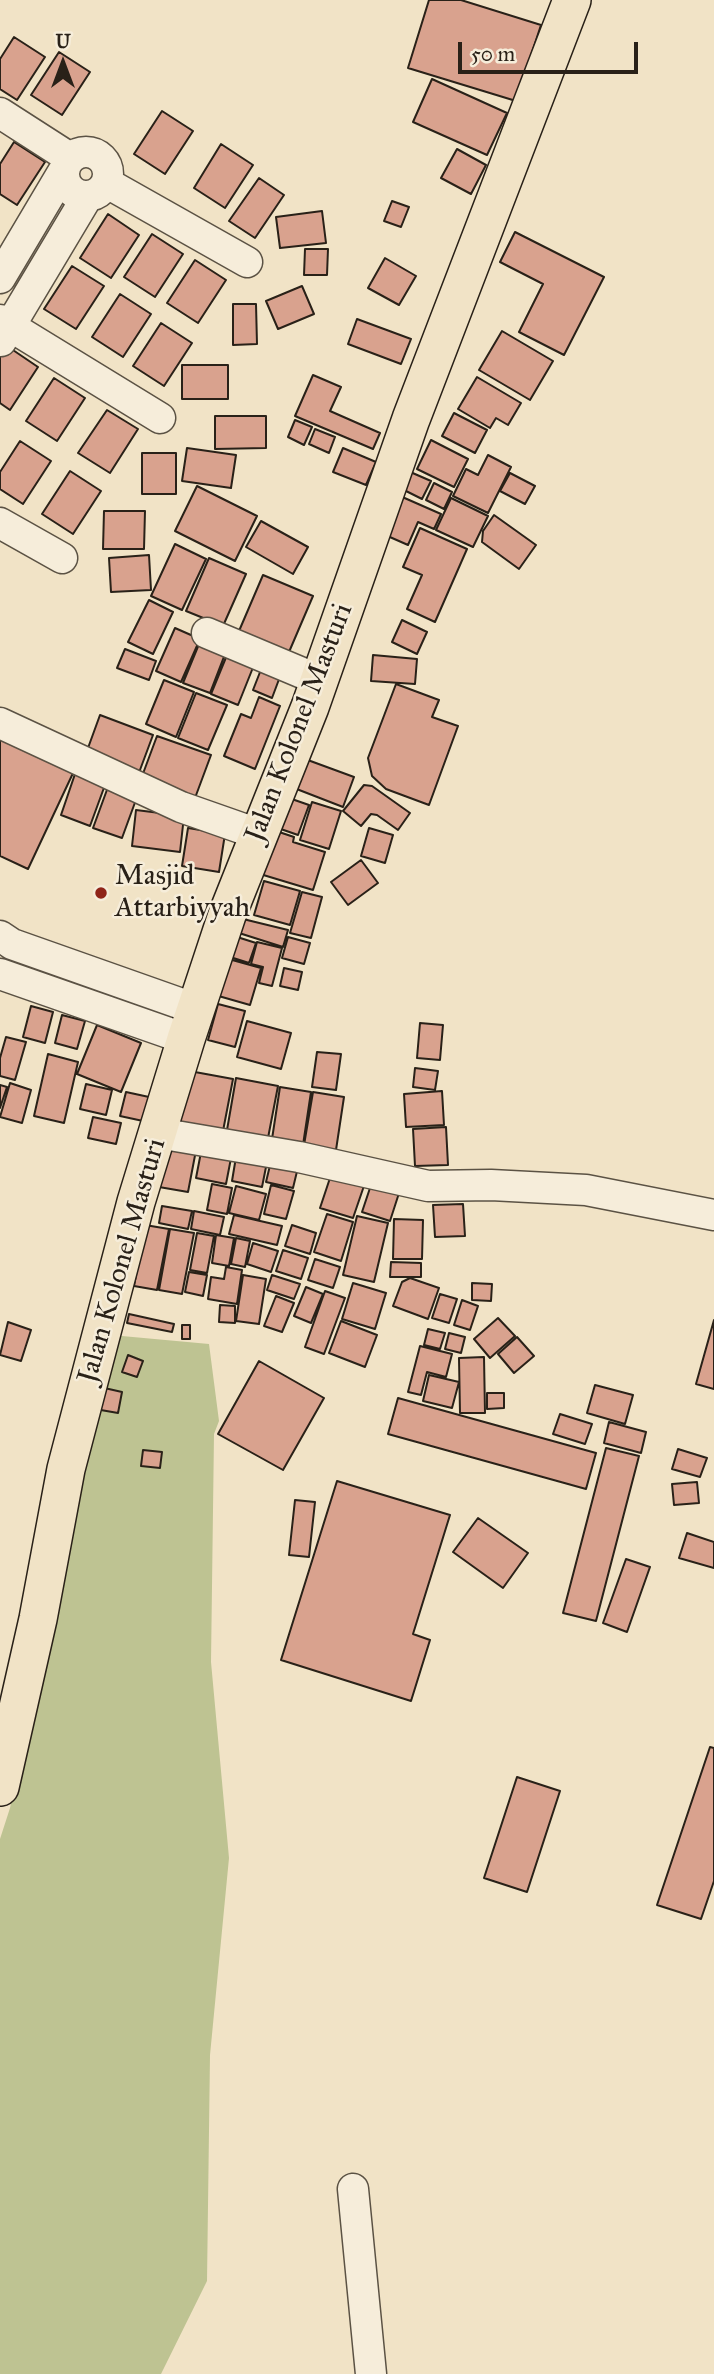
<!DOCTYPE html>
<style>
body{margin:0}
#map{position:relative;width:714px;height:2374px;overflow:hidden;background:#f1e3c6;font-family:"IM FELL Great Primer",serif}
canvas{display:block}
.north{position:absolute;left:28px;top:28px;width:70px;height:70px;-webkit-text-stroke:5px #f6edda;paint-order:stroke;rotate:0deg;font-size:19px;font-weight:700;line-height:28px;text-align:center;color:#292118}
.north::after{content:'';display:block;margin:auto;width:24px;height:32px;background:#292118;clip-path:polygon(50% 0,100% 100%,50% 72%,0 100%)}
.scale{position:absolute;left:458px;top:42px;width:180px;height:32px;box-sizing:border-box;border:4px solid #292118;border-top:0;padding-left:9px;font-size:21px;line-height:24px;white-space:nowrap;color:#292118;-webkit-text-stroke:5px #f6edda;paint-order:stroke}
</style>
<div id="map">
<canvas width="714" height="2374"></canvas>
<div class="north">U</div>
<div class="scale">50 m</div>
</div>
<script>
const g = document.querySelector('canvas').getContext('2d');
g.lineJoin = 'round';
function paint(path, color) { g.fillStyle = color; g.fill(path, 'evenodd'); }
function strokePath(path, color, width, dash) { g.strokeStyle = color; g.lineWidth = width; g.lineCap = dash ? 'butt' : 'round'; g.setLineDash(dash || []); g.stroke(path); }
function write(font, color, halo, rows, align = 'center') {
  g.font = font + ' "IM FELL Great Primer",serif'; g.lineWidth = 5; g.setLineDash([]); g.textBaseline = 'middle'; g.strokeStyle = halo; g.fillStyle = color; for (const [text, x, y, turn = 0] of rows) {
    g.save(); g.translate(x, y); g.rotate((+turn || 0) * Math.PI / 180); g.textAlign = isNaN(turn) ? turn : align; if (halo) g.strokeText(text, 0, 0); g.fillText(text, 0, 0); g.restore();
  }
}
paint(new Path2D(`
 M111 1335 209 1344 219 1421 214 1434 211 1662 229 1858 210 2055 207 2281 161 2374H0V1839L10 1808Z`), '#bec392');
const building = new Path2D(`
 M429 0H461L541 25 516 101 408 68Z
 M14 37 45 57 17 100 0 89V59Z
 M59 52 90 72 62 115 31 95Z
 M432 79 507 113 487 155 413 122Z
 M162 111 193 131 165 174 134 154Z
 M14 142 45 162 17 205 0 194V164Z
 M221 144 253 165 225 208 194 188Z
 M457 149 486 165 471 194 441 178Z
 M259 178 284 195 255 238 229 221Z
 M392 201 409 207 401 227 384 221Z
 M322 211 326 243 280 248 276 217Z
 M108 214 139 235 111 278 80 258Z
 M515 232 604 277 564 355 519 332 543 284 500 262Z
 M152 234 183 254 155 297 124 277Z
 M305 249H328L327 275H304Z
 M385 258 416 276 399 305 368 288Z
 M195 260 226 280 198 323 167 303Z
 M72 266 104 286 76 329 44 309Z
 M302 286 314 314 278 329 266 301Z
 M120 294 151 314 123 357 92 337Z
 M233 304H256L257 344 233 345Z
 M357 319 411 339 401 364 348 344Z
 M161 323 192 343 164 386 133 366Z
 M502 331 553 361 530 400 479 370Z
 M7 346 38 367 10 410 0 403V357Z
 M182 365H228V399H182Z
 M313 375 341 387 330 411 380 433 373 449 295 416Z
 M477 377 521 403 508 425 496 418 490 428 458 409Z
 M54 378 85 398 57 441 26 421Z
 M107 410 138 429 110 473 78 453Z
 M454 413 487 430 475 453 442 436Z
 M215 416H266V448L215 449Z
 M295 420 312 427 304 445 288 437Z
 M315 429 335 437 329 453 309 444Z
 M431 440 468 459 454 487 417 469Z
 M20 441 51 461 23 504 0 489V472Z
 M187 448 236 455 231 488 182 481Z
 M343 448 376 462 366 485 333 472Z
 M142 453H176V494H142Z
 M488 455 511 467 488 513 453 496 466 469 478 475Z
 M70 471 101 491 73 534 42 514Z
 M408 471 431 481 422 499 400 488Z
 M510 473 535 486 525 504 500 491Z
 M434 483 452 492 444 509 426 500Z
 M197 486 257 516 235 561 175 531Z
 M400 496 441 514 434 529 418 522 408 545 383 534Z
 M451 498 488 516 473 547 436 530Z
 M104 511H145L144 549H103Z
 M494 515 536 545 519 569 482 542 483 531Z
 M261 521 308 547 293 574 246 547Z
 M420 528 467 549 435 622 407 609 422 575 403 567Z
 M175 544 206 559 182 610 151 596Z
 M149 555 151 590 111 592 109 558Z
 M209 558 246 574 223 626 186 611Z
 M263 575 313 596 289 652 239 631Z
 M149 600 173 612 153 654 128 642Z
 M402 620 427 632 417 654 392 642Z
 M175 628 200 639 181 682 156 671Z
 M199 644 225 654 210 693 183 683Z
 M125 649 156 661 149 680 117 668Z
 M227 655 254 665 238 705 211 694Z
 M373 655 417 659 415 684 371 681Z
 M262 667 281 674 272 698 253 690Z
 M164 680 194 692 176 737 146 724Z
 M396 684 439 700 432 717 458 726 429 805 386 789 372 776 368 758Z
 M196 693 227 705 208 750 178 738Z
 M259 697 280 706 255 769 224 756 241 714 251 718Z
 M100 715 153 735 137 778 84 759Z
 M0 736 74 771 28 869 0 856Z
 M157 736 211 755 195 798 141 779Z
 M305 759 354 777 343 807 294 788Z
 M75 774 105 785 90 826 61 815Z
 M364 785 372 786 410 813 398 830 377 815 371 814 361 826 343 811Z
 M108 787 137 797 122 838 93 828Z
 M286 797 309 805 298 835 275 827Z
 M312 802 341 811 329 849 300 840Z
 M136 810 184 816 180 852 132 846Z
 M188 828 225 834 219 872 182 866Z
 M369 828 393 835 385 863 361 856Z
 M273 830 294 837 293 842 325 852 313 890 260 874Z
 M361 860 378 883 348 905 331 882Z
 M264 881 300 891 290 925 254 915Z
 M302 892 322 897 311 938 290 933Z
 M243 919 288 930 283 947 239 933Z
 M234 936 256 943 249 963 227 956Z
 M288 937 310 943 304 964 282 958Z
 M257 942 282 948 272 986 259 983 263 967 251 964Z
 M225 958 261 968 250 1005 215 995Z
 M284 968 302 972 298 990 280 986Z
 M218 1004 245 1011 235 1047 208 1040Z
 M31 1006 53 1012 45 1043 23 1037Z
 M62 1015 85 1021 77 1049 55 1043Z
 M247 1021 291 1033 281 1069 237 1057Z
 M420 1023 443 1025 440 1060 417 1058Z
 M97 1025 141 1043 121 1092 77 1074Z
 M6 1037 26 1042 15 1080 0 1076V1058Z
 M317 1052 341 1054 336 1090 312 1087Z
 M48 1054 78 1062 64 1123 34 1116Z
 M415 1068 438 1071 435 1090 413 1087Z
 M184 1070 233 1079 223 1131 174 1122Z
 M236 1078 278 1086 268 1138 227 1130Z
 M10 1083 31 1090 22 1123 0 1117Z
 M86 1084 112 1090 106 1115 80 1109Z
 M0 1085 7 1087 0 1108Z
 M280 1087 311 1092 303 1145 272 1139Z
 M442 1091 444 1125 406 1127 404 1094Z
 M126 1092 149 1097 143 1121 120 1116Z
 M313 1092 344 1097 336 1150 304 1145Z
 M93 1117 121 1123 116 1144 88 1138Z
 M446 1127 448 1165 415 1166 413 1129Z
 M167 1140 197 1145 188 1192 159 1187Z
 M202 1147 232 1153 226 1184 196 1178Z
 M237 1151 268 1157 262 1187 232 1181Z
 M272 1157 299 1163 293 1188 266 1182Z
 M333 1169 366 1180 353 1218 320 1208Z
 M372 1182 400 1190 390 1221 362 1212Z
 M212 1184 232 1188 227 1214 207 1210Z
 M271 1185 294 1191 286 1219 264 1214Z
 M236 1186 266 1194 259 1220 229 1213Z
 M463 1204 465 1236 435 1237 433 1205Z
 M162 1206 192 1211 188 1229 159 1223Z
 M194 1211 224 1217 220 1235 191 1229Z
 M327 1214 353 1222 341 1261 314 1252Z
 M234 1215 282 1226 277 1245 229 1234Z
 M357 1216 388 1223 374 1282 343 1275Z
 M394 1219 423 1220 422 1259H393Z
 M145 1225 169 1229 157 1290 134 1286Z
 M292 1225 316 1233 310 1254 285 1246Z
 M170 1229 194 1233 182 1294 159 1290Z
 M197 1233 214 1236 207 1273 190 1270Z
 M216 1235 234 1238 229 1266 212 1263Z
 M236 1238 250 1241 245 1267 231 1264Z
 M253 1243 278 1251 271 1272 247 1264Z
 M283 1250 308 1258 301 1279 276 1271Z
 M315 1259 340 1267 333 1288 308 1280Z
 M391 1262 421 1263V1277H390Z
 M226 1267 242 1270 237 1304 208 1299 211 1277 224 1279Z
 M189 1272 207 1275 203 1296 185 1292Z
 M243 1275 266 1279 259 1324 236 1321Z
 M272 1275 300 1284 294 1299 267 1290Z
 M410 1278 439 1288 428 1319 393 1306 402 1282Z
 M353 1283 386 1293 375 1329 342 1319Z
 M472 1283 492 1284 491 1301 472 1300Z
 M306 1287 323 1294 311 1323 294 1316Z
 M325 1291 345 1298 324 1354 305 1347Z
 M440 1294 457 1299 449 1323 432 1318Z
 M276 1296 294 1303 282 1332 264 1326Z
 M462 1300 478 1306 470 1330 454 1325Z
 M220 1305 235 1306V1323L219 1322Z
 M129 1314 174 1324 172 1332 127 1323Z
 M498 1318 515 1336 490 1358 474 1339Z
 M714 1320V1389L696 1384Z
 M341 1321 377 1335 365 1367 329 1353Z
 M8 1322 31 1330 21 1361 0 1355Z
 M182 1325H190V1339H182Z
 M428 1329 445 1333 440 1349 424 1345Z
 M449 1333 465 1337 461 1353 445 1349Z
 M517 1337 534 1356 514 1373 498 1354Z
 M420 1346 452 1354 446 1377 427 1372 421 1395 408 1392Z
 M128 1355 143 1361 137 1377 122 1372Z
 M484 1357 485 1413H460L459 1358Z
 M259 1361 324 1398 283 1470 218 1434Z
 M429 1375 459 1382 452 1408 423 1401Z
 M595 1385 633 1395 625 1424 587 1413Z
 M100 1387 122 1392 118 1413 95 1409Z
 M487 1393H504V1408L487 1409Z
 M398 1398 596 1453 586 1489 388 1434Z
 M560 1414 592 1424 585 1444 553 1434Z
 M609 1422 646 1432 641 1453 604 1443Z
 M606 1448 639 1456 596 1621 563 1613Z
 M678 1449 707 1458 700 1477 672 1469Z
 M143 1450 162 1452 160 1468 141 1466Z
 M337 1481 450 1515 413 1634 430 1640 411 1701 281 1660Z
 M697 1482 699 1503 674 1505 672 1484Z
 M295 1500 315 1502 309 1557 289 1555Z
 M478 1518 528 1553 503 1588 453 1552Z
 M687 1533 714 1542V1568L679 1558Z
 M626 1559 650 1567 627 1632 603 1623Z
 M710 1747 714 1748V1881L701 1919 657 1905Z
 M517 1777 560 1791 527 1892 484 1878Z`);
paint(building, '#d9a28e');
strokePath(building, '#292118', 2);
const minor = new Path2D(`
 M0 113 70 158
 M64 174a22 22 0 1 1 44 0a22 22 0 1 1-44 0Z
 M107 183 247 262
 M0 278 63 172
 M0 320 160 418
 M1 341 87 197
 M0 523 62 558
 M207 633 319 680
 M0 723 181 807 258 834
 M0 936 12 944 196 1009
 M0 974 186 1039
 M158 1133 299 1157 428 1186 491 1185 586 1190 714 1215
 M353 2189 371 2374`);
const major = new Path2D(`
 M0 1787 38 1619 66 1469 136 1202 186 1039 227 915 310 707 411 419 572 0`);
strokePath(minor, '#5b5244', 33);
strokePath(major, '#292118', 40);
strokePath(minor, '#f6edda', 30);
strokePath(major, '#f1e3c6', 37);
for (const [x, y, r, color] of [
 [101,893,7,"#8f2418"]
]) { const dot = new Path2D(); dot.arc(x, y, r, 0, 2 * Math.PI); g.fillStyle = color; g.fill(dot); strokePath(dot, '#f6edda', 2.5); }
write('28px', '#292118', '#f6edda', [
 ["Jalan Kolonel Masturi",300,723,-69],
 ["Jalan Kolonel Masturi",123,1261,-74]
]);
write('28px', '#292118', '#f6edda', [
 ["Masjid",115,877],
 ["Attarbiyyah",115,909]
], 'left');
</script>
